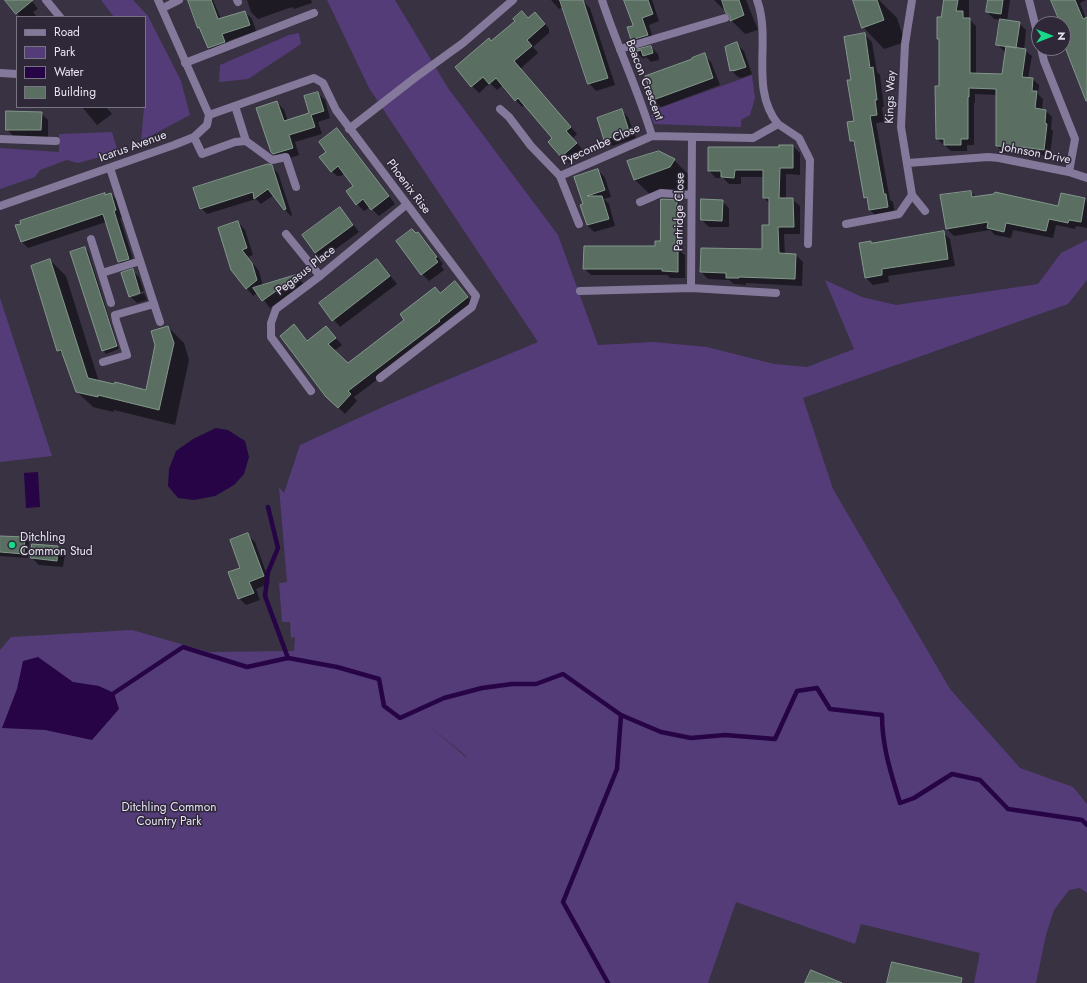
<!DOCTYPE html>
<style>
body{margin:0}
#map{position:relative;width:1087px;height:983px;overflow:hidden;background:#383243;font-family:Jost,sans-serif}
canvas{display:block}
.legend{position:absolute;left:16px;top:16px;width:130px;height:92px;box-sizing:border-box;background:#2e2839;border:1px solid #797482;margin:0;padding:5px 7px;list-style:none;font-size:12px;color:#e9e5f0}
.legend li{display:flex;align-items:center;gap:8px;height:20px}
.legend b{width:20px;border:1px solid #797482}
.north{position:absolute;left:1031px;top:16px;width:40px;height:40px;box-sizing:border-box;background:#2e2839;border:1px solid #797482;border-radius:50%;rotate:90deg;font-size:11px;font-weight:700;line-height:16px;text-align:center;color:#e9e5f0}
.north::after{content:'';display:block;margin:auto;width:14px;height:18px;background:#17d989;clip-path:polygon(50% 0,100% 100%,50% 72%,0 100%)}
</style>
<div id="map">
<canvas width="1087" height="983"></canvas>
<ul class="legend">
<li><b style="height:5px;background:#84799a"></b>Road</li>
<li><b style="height:11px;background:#543c79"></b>Park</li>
<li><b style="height:11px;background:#260446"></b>Water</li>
<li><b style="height:11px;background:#5a6e61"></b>Building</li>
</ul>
<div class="north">N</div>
</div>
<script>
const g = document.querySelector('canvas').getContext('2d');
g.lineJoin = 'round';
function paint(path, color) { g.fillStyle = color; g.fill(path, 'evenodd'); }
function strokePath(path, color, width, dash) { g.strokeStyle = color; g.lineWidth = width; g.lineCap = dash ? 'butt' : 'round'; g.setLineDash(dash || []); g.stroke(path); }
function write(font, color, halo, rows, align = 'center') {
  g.font = font + ' Jost,sans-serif'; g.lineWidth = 3; g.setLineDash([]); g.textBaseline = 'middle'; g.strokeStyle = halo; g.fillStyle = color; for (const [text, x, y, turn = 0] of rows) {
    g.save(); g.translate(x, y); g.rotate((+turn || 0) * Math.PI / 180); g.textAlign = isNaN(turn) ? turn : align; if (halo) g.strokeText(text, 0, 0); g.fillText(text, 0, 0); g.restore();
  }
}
paint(new Path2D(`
 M101 0H133L148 16 181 81 190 115 141 141 146 85 145 82V17H114Z
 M327 0H395L448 88 558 235 598 345 654 342 707 347 774 364 807 367 854 349 825 280 862 297 896 305 1038 284 1061 253 1087 240V280L1068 304 803 398 833 489 950 689 1020 768 1073 787 1087 804V893L1080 888 1069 890 1054 910 1046 935 1036 983H974L980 953 861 924 855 944 736 902 708 983H0V650L11 637 132 630 209 652 294 651 295 637 291 638 290 622H282L279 583 287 582 279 487 284 493 300 445 387 405 538 342 369 88ZM427 724 465 755 467 758Z
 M299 33 301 44 248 79 219 82 220 65 289 35Z
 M752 75 755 98 750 115 741 120V127L654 124 651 115 657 109Z
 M112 132 118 152 78 163 67 160 40 170 35 177 0 189V148L59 152V134Z
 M0 298 52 456 0 462Z`), '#543c79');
paint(new Path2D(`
 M216 428 228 430 245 441 249 457 244 474 234 485 215 496 194 500 178 498 168 486 169 469 176 451 193 439Z
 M38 472 40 507 26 508 24 473Z
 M38 657 73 682 99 686 114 693 119 709 92 740 45 730 2 728 17 689 23 661Z`), '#260446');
paint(new Path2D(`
 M12 0H31L38 9 33 12 37 17H20L8 3Z
 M189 0H213L221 19 245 12 252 19 256 31 228 41 231 48 215 54 208 48 201 30 199 27Z
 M247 0H311L312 3 294 9 292 7 258 19 251 12Z
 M551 0 583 1 590 8 615 85 596 91 589 83 564 7 559 9Z
 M625 0H652L659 21 649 25 654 42 639 46 632 39 634 26Z
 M714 0H746L758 30 745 34 731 20V17Z
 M866 0H879L897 18 905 42 884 49 863 27Z
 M945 0H969V19L976 26V74L1002 75 1006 52 1004 51 997 44 1001 20 994 19 987 12 989 0H1010L1007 21 1019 23 1026 30 1024 50 1032 56 1028 78 1033 79 1039 85 1038 94 1043 99 1042 110 1046 111 1052 117 1051 129 1053 131 1050 156 1029 153H1003L997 146V95L975 94V103H974V145H967V151H951L937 139 940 88V40L938 39Z
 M1052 0H1086L1080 3 1087 21V98L1063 24H1062Z
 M529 19 542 20 549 29V33L533 47 538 53 520 69 577 134 573 138 583 150 569 163 562 156 554 138 525 104 522 107 503 85 497 90 490 83 479 93 472 86 491 42Z
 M865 35 872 42 877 72 880 75 884 107H882L884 122 876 123 890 200 893 202 895 214 877 217 870 210 869 200 865 197 855 145 851 141 855 122 852 80Z
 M737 44 744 51 752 74 741 78 738 77 731 70Z
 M651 47 658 54 659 60 651 62 646 57 643 59 636 51Z
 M704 55 711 62 720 85 661 107 654 100 646 76Z
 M317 93 325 100 330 118 318 122 322 134 295 142 299 155 281 161 272 152 277 102 284 110 288 121 310 114Z
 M82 107H106L112 114 97 125Z
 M621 110 628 117 636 138 612 146 605 139Z
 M41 113 48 120V137H14L7 129Z
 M337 129 344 136 395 204 379 216 370 207 364 211 357 204 355 186 345 173 341 176H337L330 169 327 152Z
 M793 146 800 153V175L786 174V199H792L800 206V234H784L785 255H796L803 262 802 286 746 283V285L734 284 729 280 708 279 701 272 763 250 770 226V204L764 198V177H741V184H729L723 178H716L709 171 780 148Z
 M674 160 695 181 691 188 656 200 634 179Z
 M271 166 278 173 292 215 291 216 285 210 274 195 261 204 256 199 207 214 201 208Z
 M598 170 605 178 611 197 604 199 609 204 615 226 594 232 587 225 582 206 584 205 576 178Z
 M971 192 976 197 1059 207 1062 194 1085 199 1087 201V228L1076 226 1075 229 1056 225 1053 238 1013 230 1011 238 995 235 990 230 954 236 947 229Z
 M104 194 106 196 111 194 118 201 123 217 120 218 135 266 126 269 119 262 106 222 28 248 21 241Z
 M676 201 684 208 682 253 685 255V278H670L667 275H591L584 268 656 247 661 242Z
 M722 201 729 208V227H709L702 220Z
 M339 208 346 215 359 232 322 259 315 252Z
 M238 222 245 230 253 255 248 257 259 271 263 286 296 276 304 284 270 308 258 292 253 296 232 270Z
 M943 232 950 239 955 266 888 276 889 282 873 285 866 278 870 242 872 244Z
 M418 233 425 240 443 264 441 266 444 270 429 281 422 274 398 241Z
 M85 248 88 251 119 349 106 354 103 350Z
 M50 260 66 276 99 382 147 391 168 327 184 343 189 360 175 425 114 410 113 412 93 407 76 391 64 356 58 350Z
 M377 260 397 284 340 327 320 303Z
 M132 270 139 277 144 291 133 295V297L144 293 147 300 137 303 130 296Z
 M461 289 474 304 446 328 354 397 357 401 345 414 327 397 294 325 308 342 326 327 342 345 334 351 348 364 440 294Z
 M248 535 255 542 270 583 256 589 260 600 246 605 239 598 242 568Z
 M0 537 25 538 29 543 28 558 0 556Z
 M58 547 65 554 63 567 39 565 32 558Z`), '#0007');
strokePath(new Path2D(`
 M268 507 278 548 268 572 265 596 288 658
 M114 693 183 647 247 667 288 658 337 667 379 679 384 706 400 718 444 698 482 688 512 684H536L563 674 621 715 661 732 691 738 725 735 775 739 797 691 817 688 830 709 882 715C882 747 891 773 900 803L914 798 952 774 980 780 1008 809 1082 820 1087 825
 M608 983 563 902 617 769 621 715`), '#260446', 4.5);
const building = new Path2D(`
 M5 0H33L16 14Z
 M188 0H211L218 19 245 11 250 25 222 34 225 42 208 48 199 27 198 28Z
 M560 0H583L608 78 588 84Z
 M624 0H648L653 14 642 18 648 35 631 40 627 27 633 26Z
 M722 0H739L744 15 730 21V16L726 13Z
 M853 0H877L884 20 862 28Z
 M944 0H958L956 11H963V18H970V73L1002 74 1006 46 1026 49 1022 77 1033 78 1032 91H1037L1035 108 1046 110 1045 123 1047 124 1044 150 1021 147 996 146V89L969 88V97H968V139H961V145H944V139H936L935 86H939V39H937V17H941Z
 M988 0H1003L1001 14 986 12Z
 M1051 0H1075L1083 19 1087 17V101H1086L1063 42 1067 40 1063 29V24H1061Z
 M522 11 528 18 535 12 545 24 527 40 532 46 514 61 571 127 566 131 577 143 561 157 548 142 552 138 518 98 515 101 496 78 489 84 483 77 471 87 455 67 489 38 491 41 515 21 513 19Z
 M1000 19 1020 22 1016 48 996 45Z
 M865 33 870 68 873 67 877 100H875L877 115 870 116 884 194H886L888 207 869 210 867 197 864 198 854 141H850L847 122 854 121 847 80H851L844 37Z
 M737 42 746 67 733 71V70L730 71 725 47Z
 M651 46 653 53 643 56 641 50 635 52V50Z
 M705 53 713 78 653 100 645 76 692 59V58Z
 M318 92 324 111 311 115 315 127 289 135 293 148 273 154 271 152 256 108 277 101 284 121 309 113 304 96Z
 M622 109 629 131 604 140 597 118Z
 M6 111 42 112 41 130H6Z
 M337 128 389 196 371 210 363 199 356 205 346 191 353 186 338 166 331 172 319 157 326 152 319 142Z
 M779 145H793V168H780L779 198H793L794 227H778L779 253 796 254 795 279 739 277V278H726V273L700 272 701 248 762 249V225H769V198H763V170H735L734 178 721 177V171H708V147H779Z
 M659 151 675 159 670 167 634 180 627 161Z
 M268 164 272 165 286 209 284 210 268 189 254 199 253 192 200 209 193 188Z
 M598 169 605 190 587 196H602L609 219 587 225 580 205 583 204 574 177Z
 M971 191 972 197 994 194 995 192 1058 206 1061 193 1085 198 1081 222 1069 220 1068 223 1049 219 1046 231 1006 223 1004 232 987 228 988 222 946 229 940 195Z
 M105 193V195L111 193 116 210 114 211 129 259 118 262 103 214 21 242 15 225 21 224 20 221Z
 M661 199 677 200 676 247H678V272L662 271V269H583L584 246H655V241H660Z
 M701 199 723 200 722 221 701 220Z
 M340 207 353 225 315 253 302 235Z
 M238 221 247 248 242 250 252 263 257 280 246 289 231 270 218 228Z
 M412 229 416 233 418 232 437 257 435 258 438 262 421 275 396 241Z
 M944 231 948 259 882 269V275L865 278 859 243 871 241V243Z
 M85 247 117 346 102 351 70 252Z
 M50 259 88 378 114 384 115 382 146 390 155 345 151 331 168 326 174 343 159 410 98 395V397L76 392 61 350 57 351 31 266Z
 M377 259 390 276 332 321 319 303Z
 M133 269 140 293 129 297 121 273Z
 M296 275 297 276 262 301 253 288Z
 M455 281 468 297 439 320 440 321 348 391 351 394 338 408 326 397 280 336 294 324 307 341 326 326 336 338 328 344 348 363 404 320 400 314 435 287 440 293Z
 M248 533 264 576 249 582 254 593 238 599 228 572 240 568 230 540Z
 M0 536 25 537 24 554 0 552Z
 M32 544 58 546 57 561 31 558Z
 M892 962 962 978 961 983H887Z
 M811 970 842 983H805Z`);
paint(building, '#5a6e61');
strokePath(building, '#82988a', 1);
strokePath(new Path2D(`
 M237 0 238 2
 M163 8 179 0
 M620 49 725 18
 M0 73 17 74
 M194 137 202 154 235 142 246 141 235 106
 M0 139 56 141
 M246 141 272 160 286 157 296 187
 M640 202 661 193 691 195
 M286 234 320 276
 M91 239 111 303
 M102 273 140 261
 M103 362 127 355 116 321 115 315 154 304 160 322`), '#84799a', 8);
strokePath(new Path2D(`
 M46 0 60 17
 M602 0C617 46 638 89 652 136L753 138 778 124C749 88 772 40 757 0
 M912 0 905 44 901 127 912 195 925 211
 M1029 0 1039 40
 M1041 48 1044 61 1075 139 1069 172
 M185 63 314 13
 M500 109 509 117 531 146 560 176 579 224
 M209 115 314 78 323 83 336 110 476 296 472 307 380 378
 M778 124 799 138 810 160 808 244
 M349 129 416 77 463 43 513 0
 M908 163 988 157 999 158 1069 172 1087 178
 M110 168 154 304
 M560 176 652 136
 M0 206 174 145 194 137 207 125 209 115 158 0
 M846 224 899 214 912 195
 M691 288 692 137
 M580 291 691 288 776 293
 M311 391 271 337V323L276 309 320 276 406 205`), '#84799a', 8);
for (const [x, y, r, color] of [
 [12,545,4,"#17d989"]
]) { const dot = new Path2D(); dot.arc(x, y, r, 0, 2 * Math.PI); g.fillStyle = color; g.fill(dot); strokePath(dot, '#2e2839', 1.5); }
write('12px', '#e9e5f0', '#2e2839', [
 ["Beacon Crescent",644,80,69],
 ["Kings Way",891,97,-88],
 ["Pyecombe Close",601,145,-24],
 ["Icarus Avenue",133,147,-20],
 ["Johnson Drive",1036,154,11],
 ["Phoenix Rise",408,187,53],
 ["Partridge Close",680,212,-89],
 ["Pegasus Place",306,271,-38]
]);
write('12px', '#e9e5f0', '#2e2839', [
 ["Ditchling",20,538],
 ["Common Stud",20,552]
], 'left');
write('12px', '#e7e0f5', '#2e2839', [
 ["Ditchling Common",169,808],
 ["Country Park",169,822]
]);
</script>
